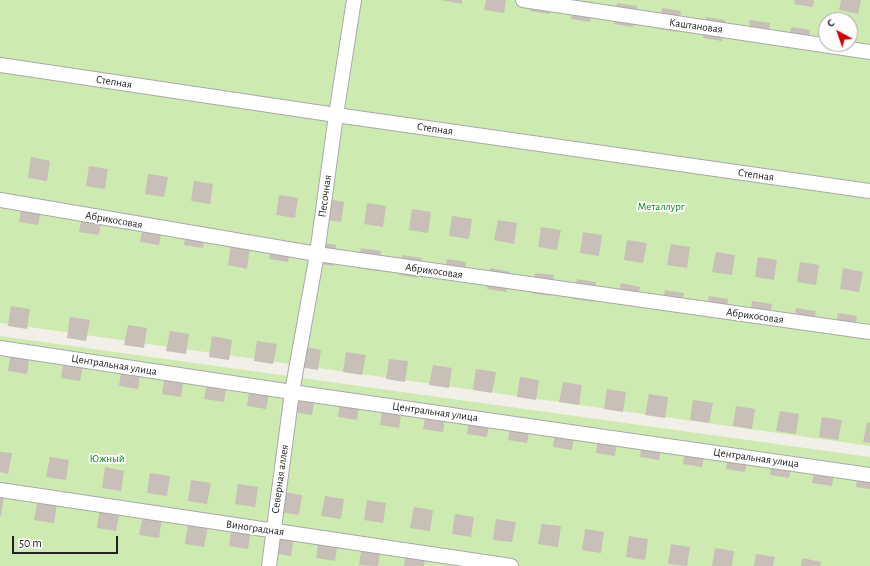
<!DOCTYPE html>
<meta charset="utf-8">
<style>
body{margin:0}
#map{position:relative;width:870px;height:566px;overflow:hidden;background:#f2efe9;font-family:"Alegreya Sans",sans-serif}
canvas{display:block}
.north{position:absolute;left:818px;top:12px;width:40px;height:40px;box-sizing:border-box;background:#fff;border:1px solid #a7a7a7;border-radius:50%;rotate:320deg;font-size:11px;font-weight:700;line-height:16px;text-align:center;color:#222}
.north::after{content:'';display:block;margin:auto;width:14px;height:18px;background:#d40000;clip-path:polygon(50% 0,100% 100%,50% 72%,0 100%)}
.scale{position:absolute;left:12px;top:536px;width:106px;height:18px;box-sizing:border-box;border:2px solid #222;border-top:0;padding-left:5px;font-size:12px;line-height:14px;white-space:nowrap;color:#222;-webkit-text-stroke:3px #fff;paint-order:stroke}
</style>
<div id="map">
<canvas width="870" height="566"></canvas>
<div class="north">С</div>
<div class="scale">50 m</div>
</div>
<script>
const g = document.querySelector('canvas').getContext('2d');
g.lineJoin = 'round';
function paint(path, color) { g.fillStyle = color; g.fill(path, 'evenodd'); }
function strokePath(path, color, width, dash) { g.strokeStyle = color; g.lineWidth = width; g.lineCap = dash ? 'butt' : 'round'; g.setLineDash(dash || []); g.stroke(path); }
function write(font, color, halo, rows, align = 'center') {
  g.font = font + ' "Alegreya Sans",sans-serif'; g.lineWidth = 4; g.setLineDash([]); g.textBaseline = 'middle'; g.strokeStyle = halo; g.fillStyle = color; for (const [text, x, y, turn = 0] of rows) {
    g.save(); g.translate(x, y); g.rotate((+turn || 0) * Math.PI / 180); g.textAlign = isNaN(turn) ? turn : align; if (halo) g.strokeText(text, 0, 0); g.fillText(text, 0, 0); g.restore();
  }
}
paint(new Path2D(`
 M0 0H870V446L0 323ZM826 20H850V44H826Z
 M0 336 870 457V566H0Z`), '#cdebb0');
paint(new Path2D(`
 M441 0H462V4Z
 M486 0H506L504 13 484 10Z
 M532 0H552L550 14 530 11Z
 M574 0 593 2 590 22 571 19Z
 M795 0H814L813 7 794 4Z
 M841 0H861L858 14 839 10Z
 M617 3 637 6 633 27 614 24Z
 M662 8 681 11 678 32 659 29Z
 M706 17 725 20 722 41 703 38Z
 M750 20 770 23 766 43 747 40Z
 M791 27 810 30 807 50 788 47Z
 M31 157 50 161 47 181 28 178Z
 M89 166 108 169 105 189 86 186Z
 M148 174 168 177 164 197 145 194Z
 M194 181 213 184 210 204 191 201Z
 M279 195 298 198 295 218 276 215Z
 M324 198 344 202 341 222 321 219Z
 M22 202 42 205 38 225 19 222Z
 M367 203 386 206 383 227 364 224Z
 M412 209 431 212 428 233 409 230Z
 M83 211 102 215 99 235 79 232Z
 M452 216 472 219 469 239 449 236Z
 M498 220 517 223 514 244 494 240Z
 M144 222 163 225 159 245 140 242Z
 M187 225 206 228 203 248 184 245Z
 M541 227 561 230 557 250 538 247Z
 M583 232 602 235 599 256 580 253Z
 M272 239 292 242 288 262 269 259Z
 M627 240 647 243 643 263 624 260Z
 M317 242 336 245 333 266 313 263Z
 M671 244 690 247 687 268 667 265Z
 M231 245 250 248 247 269 228 265Z
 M361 248 381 251 378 271 358 268Z
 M716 252 735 255 732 275 712 272Z
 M402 255 422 258 418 278 399 275Z
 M758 257 777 260 774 280 755 277Z
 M447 259 466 262 463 282 443 279Z
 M800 262 819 265 816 285 797 282Z
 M490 268 510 272 506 292 487 289Z
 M843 268 863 272 859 292 840 289Z
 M535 273 554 275 551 296 531 293Z
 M577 279 596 282 593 302 573 299Z
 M621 283 640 287 637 307 617 304Z
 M665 290 684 293 680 313 661 310Z
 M709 296 728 299 725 319 705 316Z
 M752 301 772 304 768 324 749 321Z
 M11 306 30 309 27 329 8 326Z
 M796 308 816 311 812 331 793 328Z
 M838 313 857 316 854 336 835 333Z
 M70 317 90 320 86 341 67 338Z
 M128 325 147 328 144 348 124 345Z
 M170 331 189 334 186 354 166 351Z
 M212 336 232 340 229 360 209 357Z
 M257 341 277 344 273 364 254 361Z
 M302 346 321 350 318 370 299 367Z
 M11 351 30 354 27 374 8 371Z
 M346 352 366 355 362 375 343 372Z
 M64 358 84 361 80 381 61 378Z
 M389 359 408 361 405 382 386 379Z
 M433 365 452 368 449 388 429 385Z
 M122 366 141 369 138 389 119 386Z
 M476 369 496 372 492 393 473 390Z
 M165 374 184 377 181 397 162 394Z
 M520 377 539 380 536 400 517 397Z
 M208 379 227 382 224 402 204 399Z
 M563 382 582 385 579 405 559 402Z
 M250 386 270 389 266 409 247 406Z
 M607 389 626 392 623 412 604 409Z
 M296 392 315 395 312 415 293 412Z
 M649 394 668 397 665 418 645 415Z
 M341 396 360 399 357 420 338 417Z
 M693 400 713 403 709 423 690 420Z
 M383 405 402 408 399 428 380 425Z
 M736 406 755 409 752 429 733 426Z
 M427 408 446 411 443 432 423 429Z
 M780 411 799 414 796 434 776 431Z
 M470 413 490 417 487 437 467 434Z
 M822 417 842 420 838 440 819 437Z
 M511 420 531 423 527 443 508 440Z
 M867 422 870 423V443L863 442Z
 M556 427 576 429 572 450 553 447Z
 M599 433 618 436 615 456 596 453Z
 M643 437 663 440 659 460 640 457Z
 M686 444 705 447 702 467 683 464Z
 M729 449 748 452 745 472 726 469Z
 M0 452 12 453 8 474 0 472Z
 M773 454 793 458 789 478 770 475Z
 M50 457 69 460 66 480 46 477Z
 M816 463 835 466 832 486 812 483Z
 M105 467 124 471 121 491 102 488Z
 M859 467 870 469V489L856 487Z
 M150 473 170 476 167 496 147 493Z
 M191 480 211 483 207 504 188 501Z
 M238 484 258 487 255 507 235 504Z
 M283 492 302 495 299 515 279 512Z
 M0 495 4 496 1 516H0Z
 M325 496 344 499 341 519 321 516Z
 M38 500 57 503 54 523 34 520Z
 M367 500 386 503 383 523 364 520Z
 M414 507 433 510 430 531 410 528Z
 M100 508 120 511 116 531 97 528Z
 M455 514 474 517 471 537 452 534Z
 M143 515 162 518 159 538 139 535Z
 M496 519 516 522 512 542 493 540Z
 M188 524 208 527 204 547 185 544Z
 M542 524 561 526 558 547 538 544Z
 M232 526 251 529 248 549 229 546Z
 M585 529 604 532 601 553 582 550Z
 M275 533 294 536 291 556 272 553Z
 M629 536 648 539 645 560 626 557Z
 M319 538 338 541 335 561 316 558Z
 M671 544 690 547 687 566 668 564Z
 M362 545 381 548 378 566 359 565Z
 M715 548 734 551 732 566H712Z
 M406 552 425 555 424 566H404Z
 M756 554 775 557 773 566H754Z
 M802 558 821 562 820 566H801Z`), '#c7bfb8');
const minor = new Path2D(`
 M523 0 870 52
 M0 65 336 115 870 191
 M0 200 317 254 870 332
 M0 348 292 392 870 475
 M0 490 511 566
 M269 566 292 392 317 254 336 115 354 0`);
strokePath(minor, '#a9a9a9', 16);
strokePath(minor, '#fff', 14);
write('11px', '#222', '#fff', [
 ["Каштановая",696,26,8],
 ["Степная",114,82,9],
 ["Степная",435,129,8],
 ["Степная",756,175,8],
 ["Песочная",325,196,-82],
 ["Абрикосовая",114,220,10],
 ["Абрикосовая",434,271,8],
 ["Абрикосовая",755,316,8],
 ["Центральная улица",114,365,9],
 ["Центральная улица",435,412,8],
 ["Центральная улица",756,458,8],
 ["Северная аллея",280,479,-82],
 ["Виноградная",255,528,8]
]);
write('11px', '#0c8416', '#fff', [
 ["Металлург",661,207],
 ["Южный",107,459]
]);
</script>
